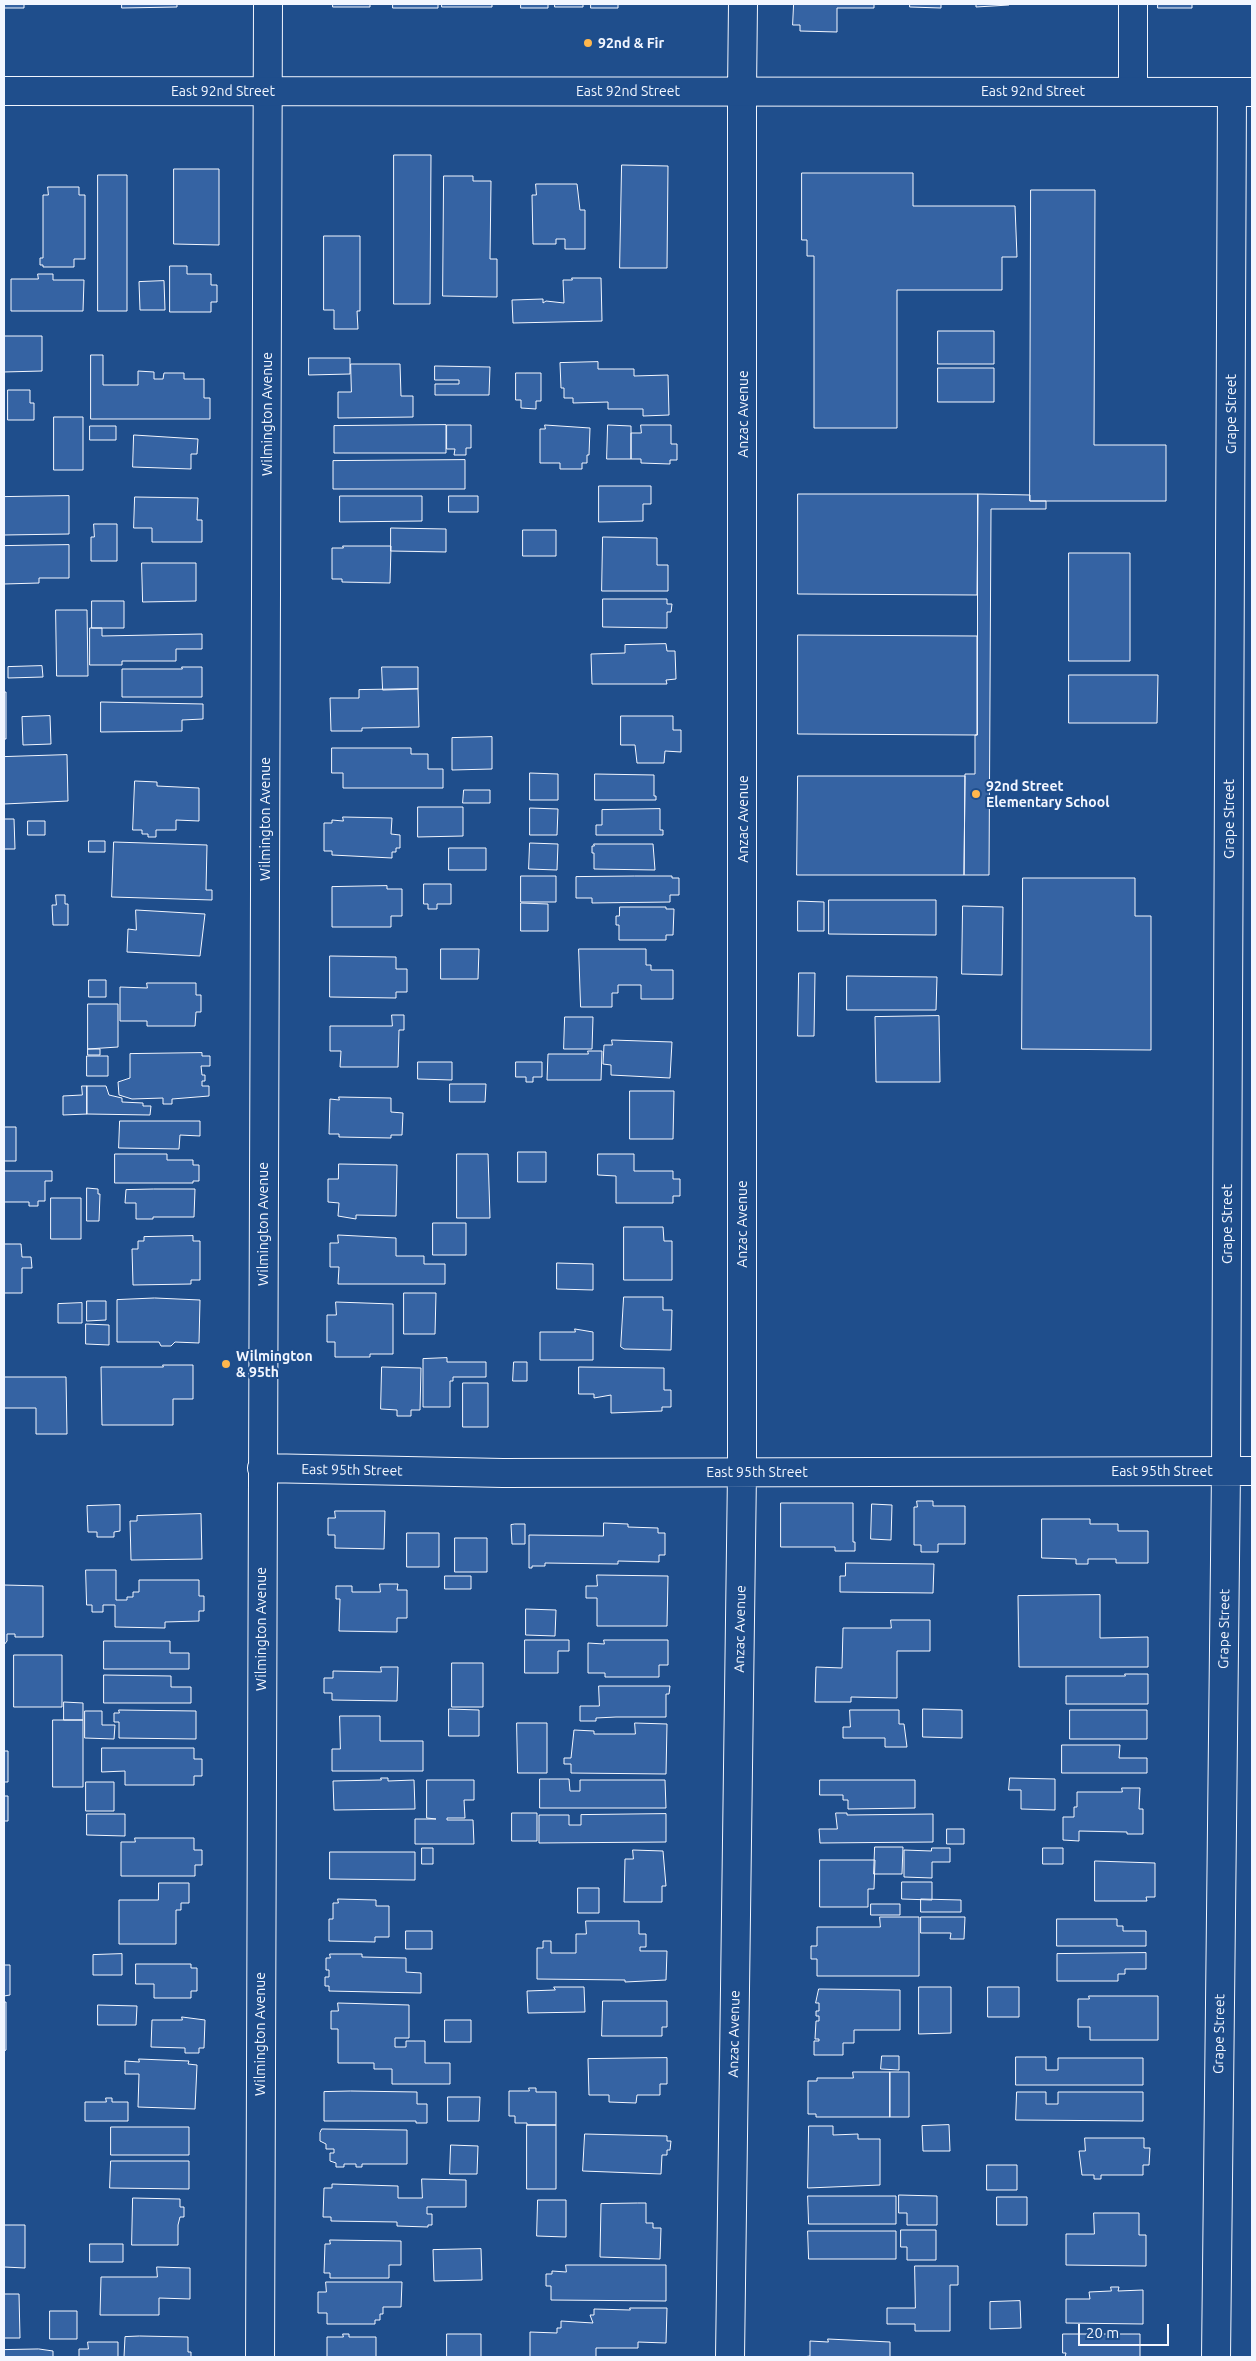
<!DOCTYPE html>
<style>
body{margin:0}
#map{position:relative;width:1256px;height:2361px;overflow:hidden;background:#1f4e8c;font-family:Ubuntu,sans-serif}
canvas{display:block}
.frame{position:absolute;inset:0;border:5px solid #f2f6ff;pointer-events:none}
.scale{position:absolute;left:1078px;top:2324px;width:91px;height:22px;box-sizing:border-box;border:2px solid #f2f6ff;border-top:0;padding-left:6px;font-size:15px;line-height:18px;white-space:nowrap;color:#f2f6ff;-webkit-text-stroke:4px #1f4e8c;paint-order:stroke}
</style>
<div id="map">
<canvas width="1256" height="2361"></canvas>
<div class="frame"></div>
<div class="scale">20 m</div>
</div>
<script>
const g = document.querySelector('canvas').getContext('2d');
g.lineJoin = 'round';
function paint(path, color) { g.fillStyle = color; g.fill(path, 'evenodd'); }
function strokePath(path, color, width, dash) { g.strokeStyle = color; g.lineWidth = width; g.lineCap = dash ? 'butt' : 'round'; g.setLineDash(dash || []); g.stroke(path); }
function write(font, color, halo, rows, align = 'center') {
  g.font = font + ' Ubuntu,sans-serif'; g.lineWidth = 4; g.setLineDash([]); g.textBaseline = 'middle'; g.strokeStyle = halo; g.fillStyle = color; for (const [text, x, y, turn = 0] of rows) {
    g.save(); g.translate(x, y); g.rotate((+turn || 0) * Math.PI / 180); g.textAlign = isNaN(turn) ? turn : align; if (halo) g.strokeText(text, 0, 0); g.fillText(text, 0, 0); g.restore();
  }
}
const building = new Path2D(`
 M4 4H35H24V8H4Z
 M122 4H177V7L122 8Z
 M333 4H370V7H333Z
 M393 4H438V8H393Z
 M442 4H492V7H442Z
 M521 4H548V8H521Z
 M555 4H583V7H555Z
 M591 4H618V8H591Z
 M794 4H874V8H837V32L800 31V25H793Z
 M910 4H941V8L910 7Z
 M958 4H1009V5L976 7V5Z
 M1158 4H1192V8H1158Z
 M394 155H431L430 304H394Z
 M622 165 668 166 667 268H620Z
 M174 169H219V245L174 244Z
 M802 173H913V206H1015L1017 257H1002V290H897V428H814V256H807V240H802Z
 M98 175H127V311H98Z
 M444 176H473V181H491L490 259H497V297L443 296Z
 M536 184H577L580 210H585V249H565V239H556V244H533L532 195H536Z
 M48 187H79V195H85V259H74V267H43V265H40V258H43V195H48Z
 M1031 190H1095L1094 445H1166V501H1030Z
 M324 236H360V311H357L358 329H334V310H324Z
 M170 266H187V274H211V285H217V302H211V312H170Z
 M38 274H53V280H84L83 311H11V279H38Z
 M572 278H601L602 321 513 323 512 300 543 299V303L546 301 564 303 563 280H572Z
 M164 281 165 310H140L139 282Z
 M938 331H994V364H938Z
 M4 336H42V371L4 372Z
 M91 355H103V385H138V371L154 372V379H163L164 373H184V379H204V398H210V419H91Z
 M309 358H350V374L309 375Z
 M598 362V369H634V376L668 375 669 415 643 416V409H608V402L573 403V398H564V388H561L560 363Z
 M351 364H400L401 396H413V417L338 418V392H351Z
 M435 366 490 367 489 395H435V384H459V380H435Z
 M938 368H994V402H938Z
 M516 373H541V401H536V409L521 408V400H516Z
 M8 390H30V403H34V420H8Z
 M54 417H83V470H54Z
 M446 425V453H334V426Z
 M447 425H471V448H466V455H454L455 449H447Z
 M545 425 590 428 589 455H587V463H582V469H560V463H540V429H545Z
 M608 425 631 426V459H607Z
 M641 425H671V444H677V460H670V464L641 463V459H631V433H641Z
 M90 426H116V440H90Z
 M134 435 198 439 197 454H191V469L133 467Z
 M465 460V489H333V461Z
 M599 486H651V504H643V521L599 522Z
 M798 494H978L977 595 798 594Z
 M978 494 1030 495V501H1046V509H991L989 875H964L965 774H975V735H977Z
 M69 496V534L4 535V497Z
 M340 496H422V521L340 522Z
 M449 496H478V512H449Z
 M135 497 198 498 197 520H202V542H152V528H134Z
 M94 524H117V561H91V537H94Z
 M391 528 446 529V552L391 551Z
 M523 530H556V556H523Z
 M603 537 657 538V565H668V591H602Z
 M69 545V578H39V583L4 584V546Z
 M343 546H391L390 583 342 582V579H332V548H343Z
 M1069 553H1130V661H1069Z
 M142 563H196V601L143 602Z
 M603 599H667V604H672L671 612H667V628L603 627Z
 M92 601H124V628H92Z
 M56 610H87L88 676H57Z
 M90 628H102V636L202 634V649H176V661H122V665H90Z
 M798 635 977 636V735L798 734Z
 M666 644 667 651H675L676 679 666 680 667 684H592L591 654 625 653V645Z
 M42 666 43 677 8 678V667Z
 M182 667H202V697H122V669H182Z
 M382 667H418V689L383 690Z
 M1069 675H1158L1157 723H1069Z
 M418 689 419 727 362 728V731H331L330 698H359V690Z
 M4 692H6V739H4Z
 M101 702 203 704V719L182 720V731L101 732Z
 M50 716 51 744 23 745 22 717Z
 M621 716H673V730H681V752L665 751 664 763H637L635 745H621Z
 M492 737V769L452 770V738Z
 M332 748H411V754H428V769H443V788H343V773H332Z
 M67 755 68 801 4 804V757Z
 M530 773 558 774V800H530Z
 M595 774 654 775V796H656V800H595Z
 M798 776H965L964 875H797Z
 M135 781 157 782V786L199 788V821L176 820V830H156V837H148V834H142V830H133Z
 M464 790H490V803H463Z
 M418 807H463V836L418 837Z
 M530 808 558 809 557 835H530Z
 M660 809V830H663V835H596V825H602V810Z
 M343 817 392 818 391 834 400 835V848H396V852H392V858L332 855V851H324V823H332V820L343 821Z
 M4 819H14L15 849H4Z
 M28 821H45V835H28Z
 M89 841H105V852H89Z
 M114 842 207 845 206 890H212V900L112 897Z
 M530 843 558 844 557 870 529 869Z
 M594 844H653L655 870 594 869V853H592V846H594Z
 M449 848H486V870H449Z
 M521 876H556V902H521Z
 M635 876H672V878H679V895H670V902L592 903V898H576V877Z
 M1023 878H1135V916H1151V1050L1022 1049Z
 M424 884H451V904H437V909H428V904H424Z
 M387 886V889H402V916H391V927H332V887Z
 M56 895H65V904H68V925H53L52 905H56Z
 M829 900H936V935L829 934Z
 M798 901 824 902V931H798Z
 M521 903 548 904V931H521Z
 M963 906 1003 907 1002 975 962 974Z
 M620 907H666V909H674L673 935H666V940H619V925H616V916H619Z
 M136 910 205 914 200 956 127 952 128 929 136 930Z
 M441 949H479L478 979H441Z
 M579 949H646V965H651V970H673V999H641V985H618V993H612V1007H581Z
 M330 956 396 957V969H407V992H396V998L330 997Z
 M799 973H815L814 1036H798Z
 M847 976 937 977 936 1010H847Z
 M89 980H106V997H89Z
 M147 983H196V995H201V1012H196L195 1026H147V1021H120V987L147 988Z
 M88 1004H118V1047L88 1049Z
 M392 1015H404V1030H399L398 1067H340L341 1051H330V1026H392Z
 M939 1016 940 1082H876L875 1017Z
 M565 1017H593L592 1049H564Z
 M612 1040 672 1042 670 1078 611 1075V1065L603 1064 604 1045H612Z
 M88 1049H100V1055H88Z
 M588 1051H602L601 1080H547L548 1054H588Z
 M202 1053V1056H210V1066H201L202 1075H205V1081H202V1086H209V1096L172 1099V1104H163V1098L132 1099 119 1095 118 1082 130 1078V1054Z
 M87 1056H108V1076H87Z
 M418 1062H452V1080L418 1079Z
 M516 1062H542V1077H533V1082H526V1077H516Z
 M450 1084H486L485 1102H450Z
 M82 1086H87V1114L63 1115V1096L82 1095Z
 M87 1086H106L109 1095 122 1098V1102L143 1103V1106H151L150 1115 87 1114Z
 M630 1091H674L673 1139H630Z
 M339 1097 391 1098V1112L403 1113 402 1135H391V1138L339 1137V1134H329L330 1099 339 1100Z
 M120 1121H200V1136L180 1135 179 1149 119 1148Z
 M4 1127H16V1161H4Z
 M518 1152H546V1182H518Z
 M115 1154H167V1160H193V1165H199V1181H193V1183H115Z
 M457 1154H488L490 1218H457Z
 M598 1154H634V1171H673V1179H680V1196H673V1203H616V1176L598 1175Z
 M339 1164 397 1165 396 1216 356 1215V1219L338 1216 339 1203 328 1202V1179H338Z
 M4 1171H52V1181H45V1201H38V1206H29V1202H4Z
 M87 1188 98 1189V1194H100L99 1221H87Z
 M154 1189H195L194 1217H153V1219H136V1203H125L126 1190Z
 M51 1198H81V1239H51Z
 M433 1223H466V1255H433Z
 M624 1227H663L664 1241H672V1280H624Z
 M338 1235 396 1238V1256H424V1264H445V1284H338L339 1267H330V1243H338Z
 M193 1236V1241H200V1280H191V1284L133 1285 132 1249H138V1241H144V1237Z
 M4 1244H21L22 1257H31L32 1268H22V1293H4Z
 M557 1263 593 1264V1290L557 1289Z
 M404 1293H436L435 1334H404Z
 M624 1297H663V1310H672L671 1350 624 1349 621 1347Z
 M155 1298 200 1300 199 1343 175 1342 171 1346H161L159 1342H117V1300Z
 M87 1301H106V1320L87 1321Z
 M336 1302 393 1304V1354H370V1357H335V1342H327V1315H336Z
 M82 1303V1323H58V1304Z
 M86 1324 109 1325V1345L86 1344Z
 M575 1329 593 1332V1360H540V1332H575Z
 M447 1358V1362H486V1377H453V1381H450V1407H423V1359Z
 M514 1362H527V1381H513Z
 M163 1365H193V1399H173V1425H102L101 1367H163Z
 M382 1367 421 1368 420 1410H411V1416H397V1410L381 1409Z
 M579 1367 664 1368V1390H671V1407H662V1411L611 1413V1395L594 1398V1394H579Z
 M4 1377H66L67 1434H36V1408H4Z
 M463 1383H488V1427H463Z
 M917 1501H933V1506H965V1544H938V1552H921V1545H914V1507H917Z
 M781 1503H853V1542H855V1551H835V1547H781Z
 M872 1504 892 1505 891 1540 871 1539Z
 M120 1505V1531L114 1532V1537H97V1532H88L87 1506Z
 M335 1511H385L384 1549 335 1548V1535H328V1518H335Z
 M201 1514 202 1559 131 1560 130 1521H137V1516Z
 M1042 1519H1090V1524H1118V1531H1148V1563H1116V1559H1088V1564H1076V1559L1042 1558Z
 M604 1523 628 1524V1527L658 1528V1533H665V1555H659V1562L618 1561V1564L545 1563V1566H532V1568H529V1535L603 1536Z
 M515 1524H525V1544H512L511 1525Z
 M407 1533H439V1567H407Z
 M455 1538H487V1572H455Z
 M846 1563 934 1564 933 1593 840 1592V1576H845Z
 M86 1570H116V1600H127V1597H133V1592H139V1580H199V1596H204V1611H199V1621L165 1622V1628L115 1627V1605H103V1612H92V1605H87Z
 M597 1575 668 1576 667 1626H597V1598H586V1586H597Z
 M445 1576H471V1589H445Z
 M380 1584H398L397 1590H407V1618H397V1632L339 1631 340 1599H336V1586H352V1592H380Z
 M4 1585 43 1586V1637H15V1634H7V1641L4 1645Z
 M1100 1595V1638L1148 1637V1667H1019L1018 1596Z
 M526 1609 556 1610 555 1636 526 1635Z
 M891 1620H930V1651H897V1698L851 1697V1702H815L816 1667 842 1668 843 1628H891Z
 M525 1640H569V1651H558V1673H525Z
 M604 1640H668V1665H659V1677H605V1673H588V1643L604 1644Z
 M104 1641H170V1653H189V1669H104Z
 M14 1655H62V1707H14Z
 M452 1663H483V1707H452Z
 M381 1667H398L397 1701 332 1700V1693H324V1678H333V1671L381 1672Z
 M1125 1674H1148V1704H1066V1676H1125Z
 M104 1675 171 1676V1687H191V1703H104Z
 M599 1686H670L669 1694H666V1717H616L596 1718V1721H580V1706H599Z
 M64 1702 83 1703V1720H64Z
 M449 1709 479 1710V1736H449Z
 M923 1709 962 1710V1738L923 1737Z
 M119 1710 196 1711V1739L119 1738V1722H114V1713H119Z
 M850 1710H899V1724H904L907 1747H885V1738H843V1727H850Z
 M1070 1710H1147V1739H1070Z
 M85 1711H102V1725H115L114 1739 85 1738Z
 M340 1716H380V1741H423V1771H332V1749H340Z
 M53 1720H83V1787H53Z
 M517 1723H547V1773H518Z
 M635 1723 667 1724 666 1774 571 1773V1764H564V1758H571L574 1730 594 1731V1734H635Z
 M1062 1745H1120L1119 1758H1147V1773H1062Z
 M102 1748H194V1759H202V1776H194V1785H125V1771L102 1772Z
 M4 1751H8V1782H4Z
 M381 1778H388V1781L414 1780 415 1809 334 1810 333 1781 381 1780Z
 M1010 1778 1055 1779V1810L1021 1809V1790H1009Z
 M540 1779H569L570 1791H580V1780H665L666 1808H540Z
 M427 1780H474V1800H464L465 1818H447V1820H473L474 1844H415V1819H436L427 1818Z
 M820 1780H915V1808L848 1809V1800H843V1795H820Z
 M86 1782H114V1811H86Z
 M1122 1788H1140L1139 1809H1143V1834H1127V1832L1079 1831V1841L1063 1840V1817H1074V1807H1077V1792H1122Z
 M4 1790V1796H8V1821H4Z
 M512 1813H537V1841H512Z
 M836 1813H847V1815L933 1814V1842L820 1843 819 1829H837Z
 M87 1814H125V1836L87 1835Z
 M666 1814V1842L539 1843V1815H569V1825H581V1815Z
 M947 1829H964V1844H947Z
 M135 1838H194V1850H202V1865H195V1876H121V1842H135Z
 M875 1847H903L902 1874H874Z
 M422 1848H433V1864H422Z
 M932 1848H950V1862H932V1878L904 1877V1850L931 1851Z
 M1043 1848H1063V1864H1043Z
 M633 1850 663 1851 666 1886H662V1902H624L625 1859H633Z
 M330 1852H415V1880L330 1879Z
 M820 1860H875L874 1889H868V1907H820Z
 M1095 1861 1155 1863V1897H1146L1147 1901H1095Z
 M902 1882H932V1900L902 1899Z
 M159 1883H189V1903H181V1910H176V1944H119V1900H158Z
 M578 1888H599V1913H578Z
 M338 1899 376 1900V1906H389V1937H375V1942L329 1941V1919H333V1903H338Z
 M921 1899 961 1900V1912H921Z
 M871 1904H900V1915H871Z
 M880 1917H919V1976H817V1959H811V1946H817V1927H880Z
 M921 1917H965L964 1939H950L951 1933H921Z
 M1057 1919H1117V1926H1123V1931H1146V1946H1057Z
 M586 1921H639V1934H646V1947H640V1951H667L666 1980 625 1982V1980L537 1979V1948H543V1941H551V1953H576V1934H586Z
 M406 1931H432V1949H406Z
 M1146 1953V1969H1125V1974H1118V1981H1057V1954Z
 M122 1954V1975H93V1955Z
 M330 1954H362V1957L406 1958V1972L421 1973V1993L329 1991V1986H325V1977H329V1970H326V1958H330Z
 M136 1964H191V1968H197V1991H191V1998H154V1984H136Z
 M4 1965H10V1995L4 1996Z
 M554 1987H584L585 2012 528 2013 527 1991 555 1990Z
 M919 1987H951V2033L919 2034Z
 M988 1987H1019V2017H988Z
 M819 1989 900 1990V2030H854V2043H843V2055H814V2041H819V2039H815L816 2021H819V2016H816V2011H819V2003H816Z
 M1089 1996H1158V2040H1090V2027H1078V1999H1089Z
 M603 2001H667V2027H662V2036H602Z
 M4 2002H6V2050L4 2051Z
 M338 2003 409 2005V2038H395V2047H406V2041H425V2063H450V2084H392V2069H374V2063H338V2029H331V2011H338Z
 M98 2005 137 2006 136 2025H98Z
 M182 2017 205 2020 204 2048H199V2053H185V2048L151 2047 152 2020H182Z
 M445 2020H471V2042H445Z
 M882 2056H899V2070L881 2069Z
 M1016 2057H1046V2070H1058V2058H1143V2085H1016Z
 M667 2058V2084H660V2095H637L636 2103 609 2102V2095H589L588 2059Z
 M139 2059 189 2061 188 2064 197 2065 195 2109 138 2107 139 2074H125V2061L139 2062Z
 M853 2072H890V2117H816V2114H808V2081H817V2078H853Z
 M890 2072H909V2117H890Z
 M529 2088H536V2092H556V2125H527V2123H515V2116H509V2091H529Z
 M351 2091 417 2092V2104H427V2123H416V2121H324V2092Z
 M1017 2092H1046V2104H1058V2092H1143V2121L1016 2120Z
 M448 2097H480L479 2121H448Z
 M106 2098H112V2102H128V2121H85V2102H106Z
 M527 2125H556V2189H527Z
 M949 2125 950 2151H923L922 2126Z
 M809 2126H833V2135L858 2134V2139H880V2185L808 2188Z
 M111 2127H189V2155H111Z
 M322 2129 407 2130V2164H362V2167H356V2164H344V2167H336V2163L330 2161V2153H334V2149H326V2144L320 2141V2133Z
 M585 2134 667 2136V2141H671L670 2150H667V2155H662L661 2174 583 2171Z
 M1085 2138H1144V2148H1150L1149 2165H1143V2175H1101V2179H1094V2175H1082L1079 2151H1085Z
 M451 2145 478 2146 477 2174H450Z
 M111 2161H189V2189L110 2188Z
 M987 2165H1017V2190H987Z
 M422 2179 466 2180V2207H427V2214H432V2225H428V2227L397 2226V2222L331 2221V2217H323L324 2188H332V2184L398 2186V2198H422Z
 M899 2195 937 2196V2225H907V2213H899Z
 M808 2196H896V2224H809Z
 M997 2197H1027V2225H997Z
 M133 2198 180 2199V2207H184V2217H180L178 2225V2245H132Z
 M538 2200H566V2237L537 2236Z
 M638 2203H646V2223H653V2228H661L660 2259 600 2257 601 2204Z
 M1094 2213H1139V2235H1146V2266L1066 2265V2234H1094Z
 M4 2225H25V2268L4 2267Z
 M901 2230H936V2260H907V2247H901Z
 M808 2231H896V2259H809Z
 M330 2240 401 2241V2265H389V2278H330V2273H324L325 2244H330Z
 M90 2244H123V2262H90Z
 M481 2249 482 2280 434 2281 433 2250Z
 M566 2265H666V2301L551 2300V2286H546V2274H552V2271L566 2272Z
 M915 2266H958V2285H950V2331H915V2324H887V2308H915Z
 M157 2267 190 2268V2299L159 2298V2315H100L101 2277H157Z
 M326 2282H402L401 2307H383V2314H380V2320H375V2324H327V2313H318V2292H326Z
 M1111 2287H1119L1118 2291 1143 2290V2324L1066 2323V2299H1090L1089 2292 1111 2291Z
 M4 2294H19L20 2338H4Z
 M1020 2301 1021 2328 990 2329V2302Z
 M630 2308H667L666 2343 638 2342V2348H596V2357H530V2332L557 2333V2328H561V2321L593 2323 590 2315H594V2309L630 2310Z
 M50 2311H77V2339H50Z
 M343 2334H349V2337H376V2357H327V2337H343Z
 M447 2334H481V2357H447Z
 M1063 2334H1140V2357H1065L1066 2353H1063Z
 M140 2336 188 2337V2352H191V2357H124L125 2337Z
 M828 2339 890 2342V2357H803L810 2356V2341L828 2342Z
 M88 2342H118V2357H79V2349H88Z
 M39 2349 53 2351V2357H4V2350Z`);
paint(building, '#3563a3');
strokePath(building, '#f2f6ff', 1);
const street = new Path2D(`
 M1133 91V4
 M262 1468 503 1473 1252 1471
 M260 2357 268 4
 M730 2357 742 1472V91
 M1216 2357 1226 1471 1232 92`);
const secondary = new Path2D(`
 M4 91 1252 92
 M742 91 743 4`);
strokePath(street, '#f2f6ff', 30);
strokePath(secondary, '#f2f6ff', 30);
strokePath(street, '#1f4e8c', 28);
strokePath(secondary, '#1f4e8c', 28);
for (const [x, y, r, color] of [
 [588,43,5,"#ffb74d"],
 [976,794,5,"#ffb74d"],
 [226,1364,5,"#ffb74d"]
]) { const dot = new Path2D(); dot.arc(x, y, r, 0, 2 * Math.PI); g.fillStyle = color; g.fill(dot); strokePath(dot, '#1f4e8c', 2); }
write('bold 14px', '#f2f6ff', '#1f4e8c', [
 ["92nd & Fir",598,43],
 ["92nd Street",986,786],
 ["Elementary School",986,802],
 ["Wilmington",236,1356],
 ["& 95th",236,1372]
], 'left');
write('14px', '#f2f6ff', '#1f4e8c', [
 ["East 92nd Street",223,91],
 ["East 92nd Street",628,91],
 ["East 92nd Street",1033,91],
 ["Wilmington Avenue",267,414,-90],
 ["Anzac Avenue",743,414,-90],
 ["Grape Street",1231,414,-90],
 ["Wilmington Avenue",265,819,-90],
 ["Anzac Avenue",743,819,-90],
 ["Grape Street",1229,819,-90],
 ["Wilmington Avenue",263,1224,-90],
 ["Anzac Avenue",742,1224,-90],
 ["Grape Street",1227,1224,-90],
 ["East 95th Street",352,1470,1],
 ["East 95th Street",1162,1471],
 ["East 95th Street",757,1472],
 ["Wilmington Avenue",261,1629,-90],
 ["Anzac Avenue",740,1629,-89],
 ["Grape Street",1224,1629,-89],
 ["Wilmington Avenue",260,2034,-90],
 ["Anzac Avenue",734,2034,-89],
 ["Grape Street",1219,2034,-89]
]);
</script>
